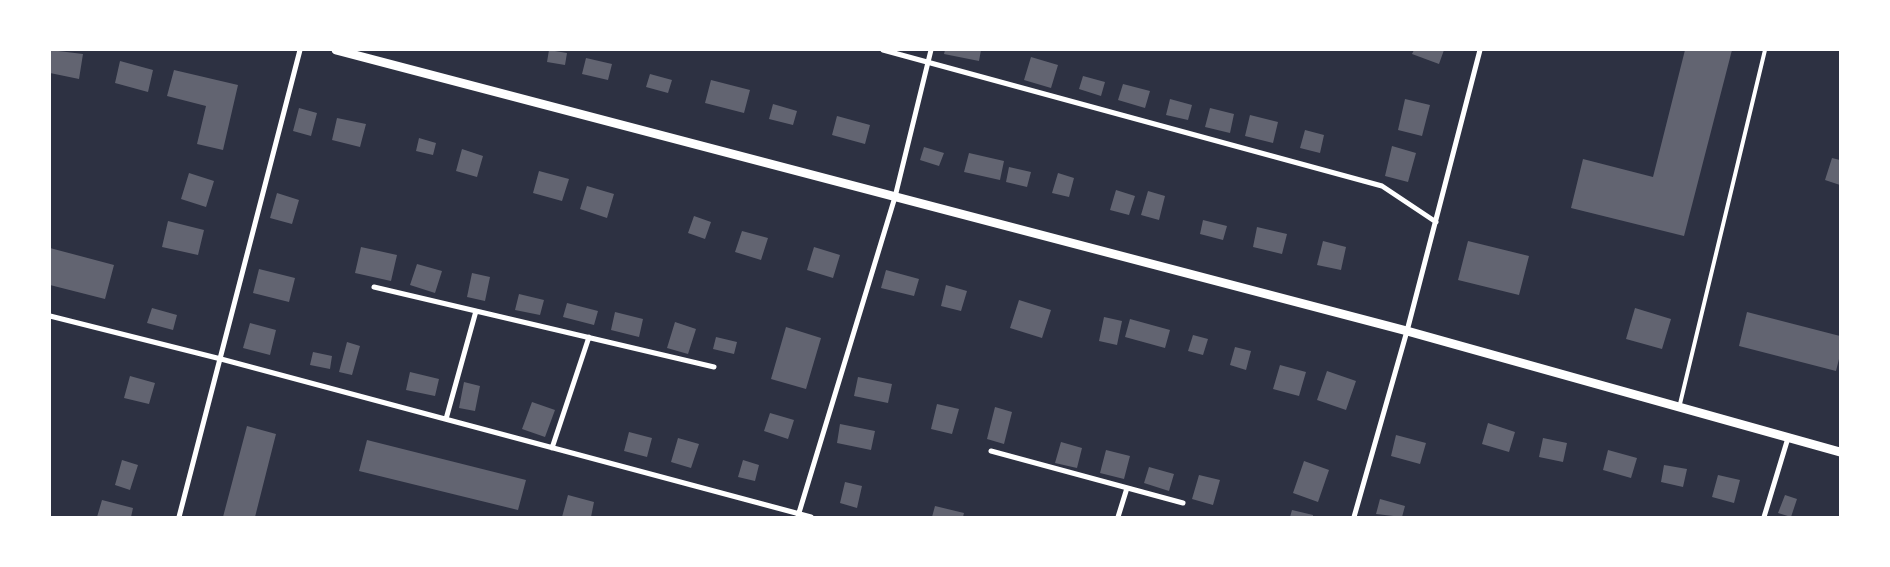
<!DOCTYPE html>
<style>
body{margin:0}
#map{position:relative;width:1890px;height:567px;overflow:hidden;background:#2d3142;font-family:"DM Sans",sans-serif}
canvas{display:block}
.frame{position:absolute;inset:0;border:51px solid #fff;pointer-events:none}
</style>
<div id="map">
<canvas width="1890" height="567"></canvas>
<div class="frame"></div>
</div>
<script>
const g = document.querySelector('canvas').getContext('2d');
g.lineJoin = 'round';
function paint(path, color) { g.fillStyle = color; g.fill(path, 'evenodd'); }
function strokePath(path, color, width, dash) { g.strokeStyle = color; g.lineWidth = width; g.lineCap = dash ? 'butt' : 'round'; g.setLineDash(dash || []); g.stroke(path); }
paint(new Path2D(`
 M50 50 83 54 79 79 50 73Z
 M549 50 567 53 565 65 547 62Z
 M945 50H981L979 61 944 54Z
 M1414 50H1444L1439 64 1412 54Z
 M1685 50H1732L1684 236 1571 208 1583 159 1653 177Z
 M1031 57 1058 65 1051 88 1024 80Z
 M586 58 612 64 608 80 582 74Z
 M120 61 153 70 148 92 115 83Z
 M174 70 238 85 223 150 197 144 206 106 167 96Z
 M650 74 672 80 668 93 646 87Z
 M1083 76 1105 82 1101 96 1079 89Z
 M711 80 750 90 744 113 705 103Z
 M1123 84 1150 91 1145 108 1118 100Z
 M1170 99 1192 105 1188 120 1166 115Z
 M1405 99 1430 105 1422 136 1398 130Z
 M773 104 797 111 793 125 769 119Z
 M299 108 317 113 311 136 293 131Z
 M1210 108 1234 114 1230 133 1205 127Z
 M1250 115 1278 122 1273 143 1245 136Z
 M837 116 870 125 865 144 832 135Z
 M337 118 366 124 360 147 332 140Z
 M1305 130 1324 135 1320 153 1300 148Z
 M419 138 436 143 433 155 416 151Z
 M1392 146 1416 153 1408 182 1385 176Z
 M924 147 944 153 939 166 920 160Z
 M462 149 483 156 477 177 456 171Z
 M969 153 1004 161 1000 180 964 172Z
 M1832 158 1840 160V185L1825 180Z
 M1009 167 1031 172 1027 187 1006 182Z
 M539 171 569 179 562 201 533 193Z
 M189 173 214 181 206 207 181 199Z
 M1058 173 1074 178 1069 197 1052 193Z
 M587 186 614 194 607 218 580 209Z
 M1116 190 1135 196 1129 215 1110 210Z
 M1148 191 1165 196 1159 220 1141 215Z
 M277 193 299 200 292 224 270 218Z
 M694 216 711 222 705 239 688 233Z
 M1203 220 1227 226 1223 240 1200 234Z
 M168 221 204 230 198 255 162 247Z
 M1257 227 1287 234 1282 254 1253 247Z
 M742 231 768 238 761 260 735 252Z
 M1323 241 1346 247 1341 270 1317 265Z
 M1468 241 1529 256 1519 295 1458 280Z
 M361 247 397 255 391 281 355 273Z
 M814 247 840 255 833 278 807 270Z
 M50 248 114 265 105 299 50 285Z
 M417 264 442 271 435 293 410 285Z
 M259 269 295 278 289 302 253 293Z
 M886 270 919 279 914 296 881 288Z
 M472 273 490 277 485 301 467 297Z
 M946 285 967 291 961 311 941 306Z
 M519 294 544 300 540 315 515 310Z
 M1019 300 1051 310 1042 338 1010 328Z
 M567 303 598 311 594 325 563 317Z
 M152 308 177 315 173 330 147 323Z
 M1635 308 1671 319 1662 349 1626 339Z
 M615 312 643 319 639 337 611 330Z
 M1747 312 1840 336V355L1836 371 1739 346Z
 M1104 317 1122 321 1117 345 1099 341Z
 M1130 319 1170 330 1165 348 1125 337Z
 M675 322 696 329 688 354 667 348Z
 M250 323 276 330 270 355 243 348Z
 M786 327 821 338 806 389 771 379Z
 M1193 335 1208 339 1203 355 1188 351Z
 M716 337 737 342 734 354 713 349Z
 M347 342 360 346 352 375 339 372Z
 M1235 347 1251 351 1246 370 1230 365Z
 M313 352 332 356 330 369 310 365Z
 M1280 365 1306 372 1299 396 1273 389Z
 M1327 371 1356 381 1346 410 1317 400Z
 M410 372 439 379 435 396 406 390Z
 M130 376 155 383 149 404 124 398Z
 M858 377 892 384 888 403 854 396Z
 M464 382 480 386 475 411 459 408Z
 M532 402 555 410 545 437 522 429Z
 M937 404 959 409 952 434 931 429Z
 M995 407 1012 412 1004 444 987 439Z
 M770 413 794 420 788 439 764 431Z
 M1488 423 1515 432 1509 452 1482 444Z
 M840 424 875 431 871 450 837 443Z
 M247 426 276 434 255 517H223Z
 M629 432 652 438 647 457 624 451Z
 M1396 435 1426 443 1420 464 1391 456Z
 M678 438 699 444 691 468 671 462Z
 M1543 438 1567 443 1563 462 1539 457Z
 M367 440 526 480 518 510 359 471Z
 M1061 442 1082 448 1077 468 1055 463Z
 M1106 450 1130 456 1124 479 1100 473Z
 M1608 450 1637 458 1631 478 1603 470Z
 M122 460 138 465 130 490 115 485Z
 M743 460 759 465 755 481 738 477Z
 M1304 461 1329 470 1318 502 1293 493Z
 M1664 465 1687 469 1683 487 1661 482Z
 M1149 467 1174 474 1169 491 1144 483Z
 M1199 475 1220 480 1213 505 1192 499Z
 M1718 475 1740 480 1734 503 1712 497Z
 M845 482 862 486 857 508 840 503Z
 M568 495 594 502 591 517H562Z
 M1785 495 1797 499 1791 517 1778 513Z
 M1380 499 1405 506 1402 517 1376 514Z
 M102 500 133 508 131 517H97Z
 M935 506 964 513 963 517H932Z
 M1292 510 1313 515V517H1290Z`), '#626471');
strokePath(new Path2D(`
 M1679 408 1765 50`), '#fff', 4);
strokePath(new Path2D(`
 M883 50 1382 186 1436 222
 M374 287 714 367
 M50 316 221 359 811 517
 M446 419 476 311
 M552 448 589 337
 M991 451 1183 503
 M798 516 895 197 931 50
 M179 517 300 50
 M1118 517 1127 488
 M1354 517 1407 331 1480 50
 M1764 517 1788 438`), '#fff', 5);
strokePath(new Path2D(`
 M336 50 1407 331 1840 452`), '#fff', 9);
</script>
